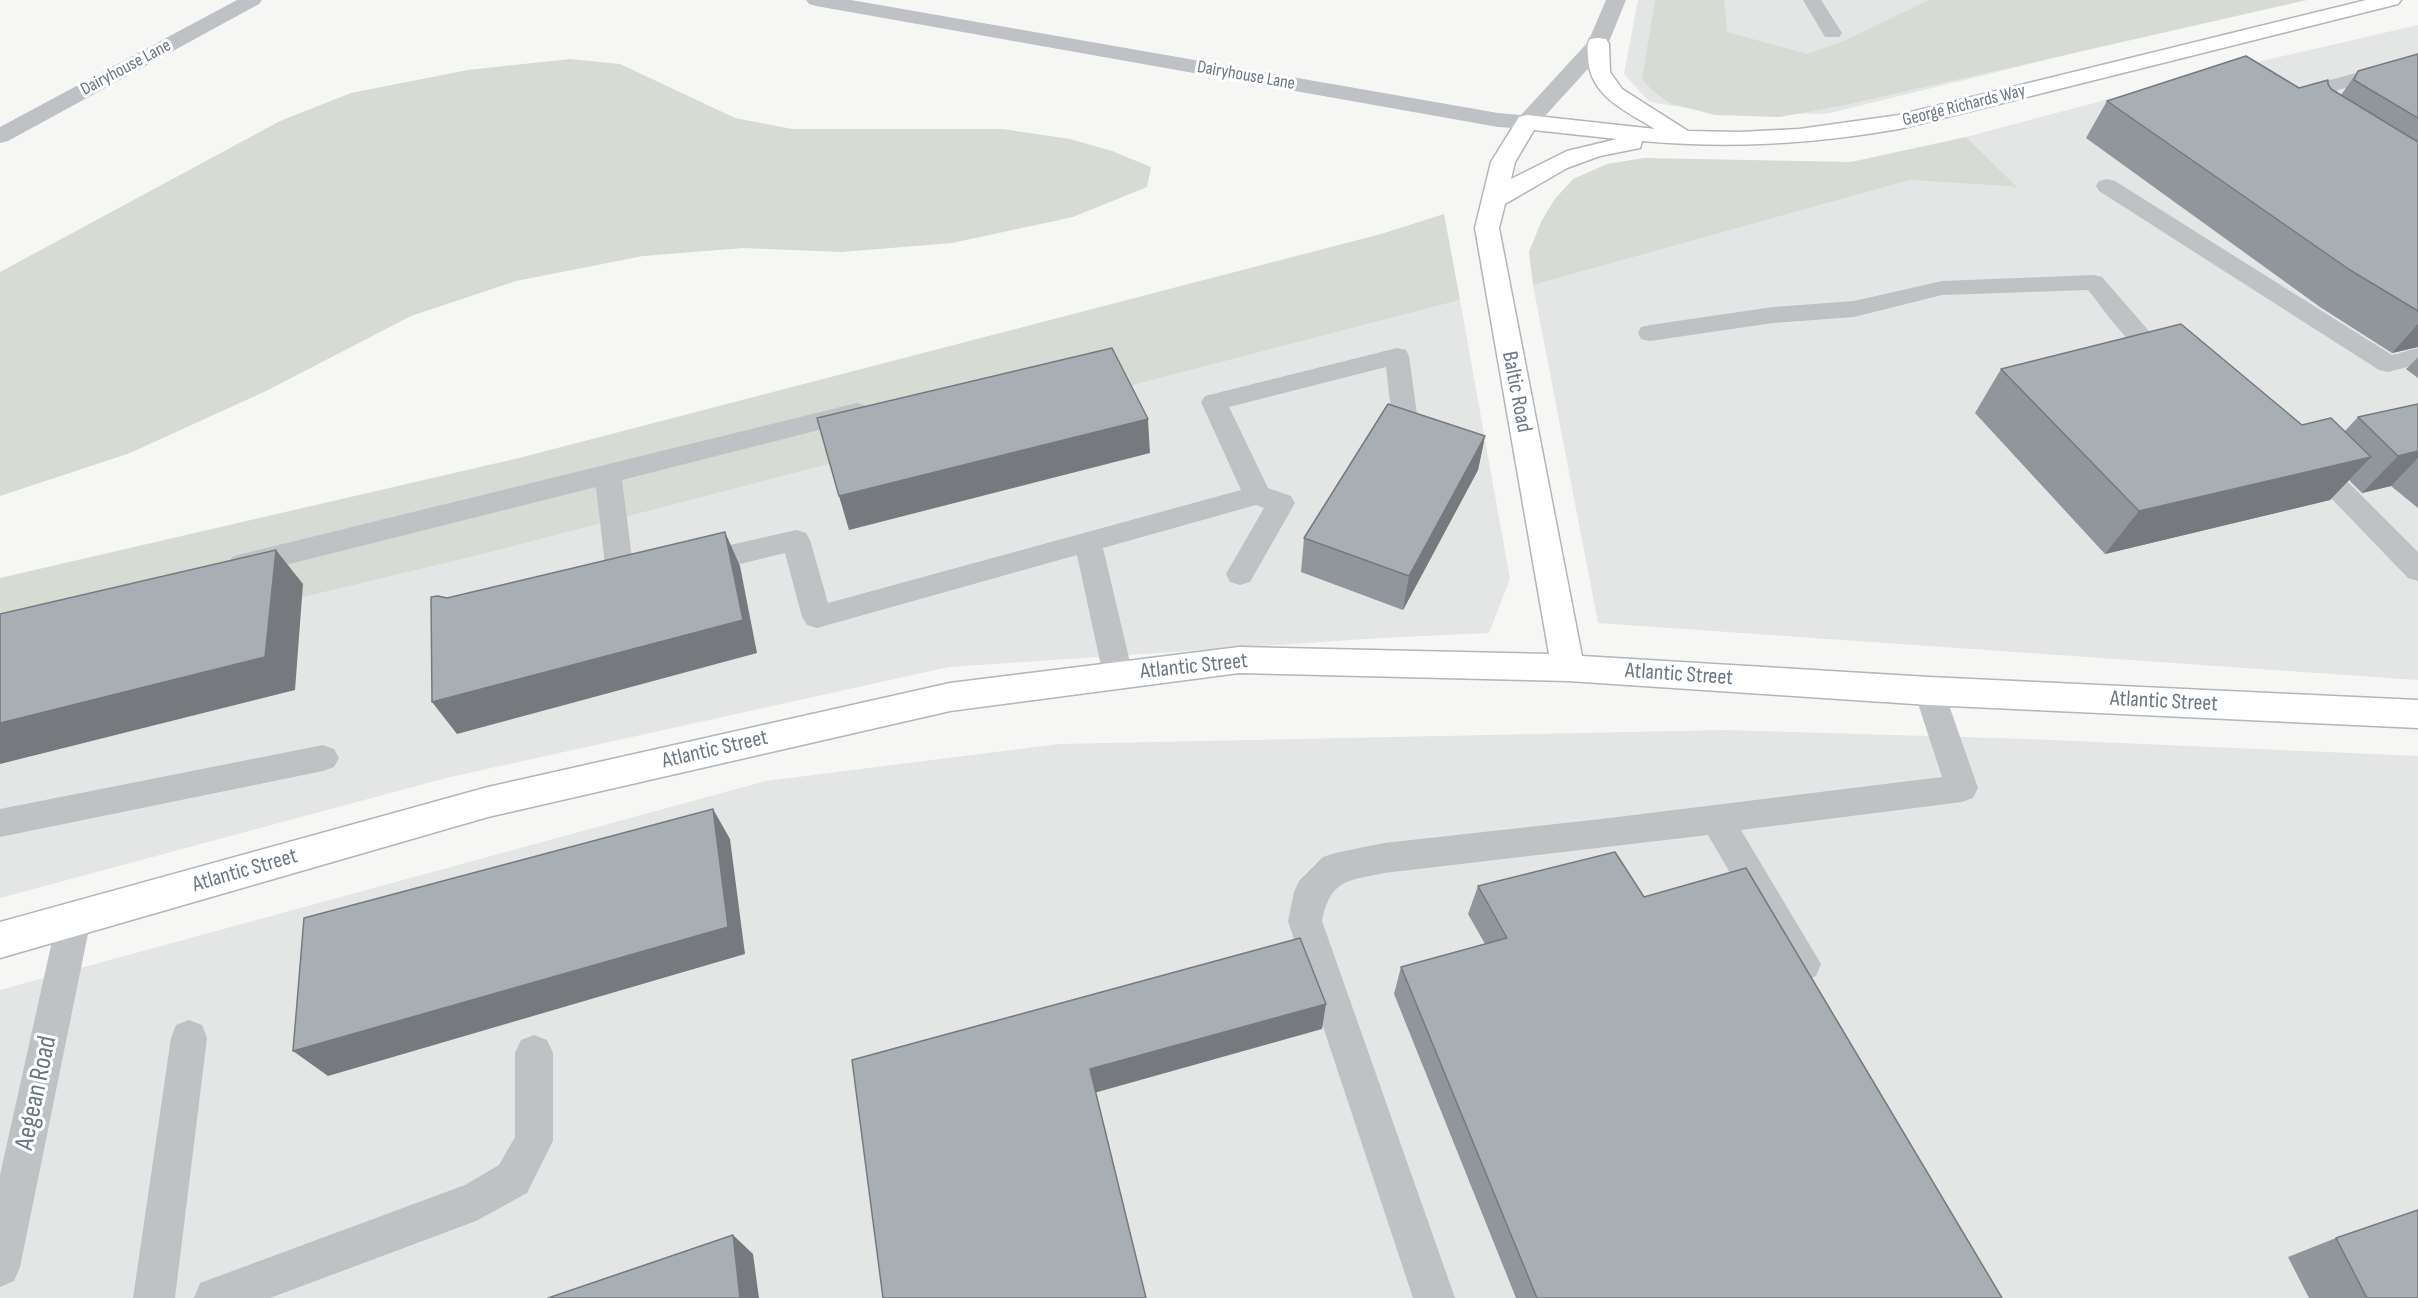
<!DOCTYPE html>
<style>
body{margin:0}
canvas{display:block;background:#f6f6f4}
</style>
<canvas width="2418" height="1298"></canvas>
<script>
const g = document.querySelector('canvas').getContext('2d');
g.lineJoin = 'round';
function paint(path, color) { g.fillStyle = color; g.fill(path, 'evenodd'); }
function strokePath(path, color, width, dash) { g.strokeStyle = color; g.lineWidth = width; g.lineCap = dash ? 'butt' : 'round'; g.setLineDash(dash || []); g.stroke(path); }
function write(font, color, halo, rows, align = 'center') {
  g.font = font + ' "Sofia Sans Condensed",sans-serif'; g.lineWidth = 6; g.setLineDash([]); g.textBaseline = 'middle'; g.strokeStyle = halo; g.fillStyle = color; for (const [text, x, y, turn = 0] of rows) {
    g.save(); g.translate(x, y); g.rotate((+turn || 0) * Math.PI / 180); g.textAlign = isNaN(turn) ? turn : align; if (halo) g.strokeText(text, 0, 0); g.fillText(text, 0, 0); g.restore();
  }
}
paint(new Path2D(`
 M1638 0H2290L1826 114 1712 112 1650 102 1624 74Z
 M2418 25V680L1598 623 1533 285 1910 180 2016 187 1966 137 2184 79Z
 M1460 300 1510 579 1489 633 1381 638 949 667 446 778 0 898V670L483 554Z
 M1726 730 2028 739 2418 756V1298H0V990L766 781 1059 744Z`), '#e4e5e5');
paint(new Path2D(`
 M1655 0H1724L1727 32 1807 54 1844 41 1929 0H2307L1845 105 1780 117 1715 115 1669 103 1652 90 1642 79Z
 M570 59 620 64 735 118 792 129H1002L1070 139 1112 151 1151 167 1147 187 1073 217 952 243 841 252 744 248 643 256 516 281 411 316 266 391 130 453 0 496V272L280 121 351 93 468 70Z
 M1966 137 2017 187 1910 180 1533 285 1529 252 1541 222 1554 200 1573 179 1607 164 1644 158 1851 162Z
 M1444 214 1460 300 483 554 0 670V578L519 458 1381 234Z`), '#d6dbd3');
const secondary = new Path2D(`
 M2366 0H2401L2398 4 1899 129C1813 144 1729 149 1642 141L1640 148 1600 156 1567 168 1505 204 1499 228 1582 656 1929 677 2418 700V728L1929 705 1568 681 1239 673 950 711 488 817 0 958V922L488 787 950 683 1239 647 1549 654 1475 228 1491 162 1519 117 1527 115 1655 129C1626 111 1589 96 1588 57 1588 50 1586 45 1590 39L1598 38 1606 39 1609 44 1610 72 1622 89 1688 131 1739 132 1799 129 1899 115ZM1534 130 1617 139 1567 151 1511 179 1515 162Z`);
strokePath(secondary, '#b0b6ba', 3);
paint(new Path2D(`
 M1803 0H1821L1842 33 1839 37H1825Z
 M2418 56V68L2338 90 2323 125C2314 128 2309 127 2304 119L2323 82Z
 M2107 179 2115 181 2392 355 2418 348V364L2388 372 2379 370 2099 191 2096 186 2099 181Z
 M2094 275 2102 277 2155 338 2179 352 2182 358 2179 364C2145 373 2107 313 2088 290L1942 295 1854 317 1773 323 1650 341 1641 339 1638 333 1641 327 1650 325 1773 307 1854 301 1942 281Z
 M1397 348 1406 350 1409 356 1419 429 1415 435 1406 438 1397 435 1393 429 1386 367 1229 407 1268 488 1291 496 1295 503 1250 582 1240 585 1230 582 1226 574 1264 508 1256 505 1103 548 1133 675 1129 684 1118 687 1107 684 1103 675 1077 555 817 628 807 625 802 617 785 553 695 575 685 572 681 564 685 556 695 553 796 530 806 533 810 540 828 603 1241 490 1201 402 1205 396Z
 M857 403 866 406 870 412 866 418 622 480 635 582 631 590 621 593 611 590 607 582 596 487 242 576 232 573 228 565 232 557 242 554Z
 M2311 452 2320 454 2418 552V581L2408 578 2302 468 2298 461 2302 454Z
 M1929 679 1940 682 1944 691 1978 788 1973 798 1962 802 1741 830 1821 964 1816 976 1803 981 1790 976 1708 835 1384 873C1347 881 1331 879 1322 921L1455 1298H1413L1288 921 1294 892 1299 881 1323 857 1335 853 1384 843 1601 819 1942 777 1914 691 1918 682Z
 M323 745 334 749 339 758 334 767 323 771 0 837V809Z
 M74 903 86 908 91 919 20 1267 14 1281 0 1287V1175L57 919 62 908Z
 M189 1020 202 1025 207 1038 175 1298H133L171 1038 176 1025Z
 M534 1035 547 1040 553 1053V1141L527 1193 476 1221 270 1298H194L200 1283 465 1185 499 1165 515 1137V1053L521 1040Z`), '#bec2c5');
paint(new Path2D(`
 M237 0H262L259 4 8 141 0 143V127Z
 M806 0H851L1498 113 1521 115 1588 42 1606 0H1626L1606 49 1535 127 1527 129 1498 127 816 6 809 4Z`), '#bec2c5');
paint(secondary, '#fff');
paint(new Path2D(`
 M2418 54V347L2392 353 2320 307 2086 138 2107 101 2299 88 2328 84 2331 89 2341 95 2358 71Z
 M2418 357V378L2406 369Z
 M2001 369 2302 425 2345 431 2358 417 2418 404V508L2391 486 2362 493 2349 480 2330 500 2105 554 1975 413Z
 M1485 436 1478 470 1403 610 1301 572 1304 538Z
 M1478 886 1644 897 2002 1298H1516L1394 994 1401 967 1485 944 1468 914Z
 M2336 1238 2418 1298H2309L2288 1257Z`), '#90969b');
paint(new Path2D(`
 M2418 324V347L2392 353Z
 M1148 419 1150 453 849 530 839 496Z
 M1485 436 1478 470 1403 610 1409 576Z
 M2418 451V458L2391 486 2362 493 2398 456Z
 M2371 457 2330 500 2105 554 2139 511Z
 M725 532 740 566 757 653 457 734 432 702Z
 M276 550 303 584 295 690 0 764V723Z
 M713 809 730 839 745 954 328 1076 293 1051Z
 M1326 1004 1322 1029 1094 1093 1090 1069Z
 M733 1235 753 1254 759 1298H740Z`), '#767a7e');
const building = new Path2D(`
 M2418 54V118L2354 80 2358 71Z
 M2246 56 2299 88 2328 80V84L2331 89 2418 142V311L2350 270 2107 101Z
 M2181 324 2302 425 2331 418 2371 457 2139 511 2001 369Z
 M1112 348 1148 419 839 496 817 418Z
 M1388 404 1485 436 1409 576 1304 538Z
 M2418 404V451L2398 456 2358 417Z
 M725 532 743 620 432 702 431 597 438 596 447 598Z
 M276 550 265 657 0 723V614Z
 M713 809 728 927 293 1051 304 918Z
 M1615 852 1644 897 1746 868 2002 1298H1537L1401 967 1507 938 1478 886Z
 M1300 938 1326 1004 1090 1069 1146 1298H883L852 1060Z
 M2418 1210V1298H2367L2336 1238Z
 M733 1235 740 1298H548Z`);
paint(building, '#a8afb4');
strokePath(building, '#767a7e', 1.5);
write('18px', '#687883', '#fff', [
 ["Dairyhouse Lane",126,68,-28],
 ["Dairyhouse Lane",1246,76,10],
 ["George Richards Way",1964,106,-14]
]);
write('22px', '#687883', '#fff', [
 ["Baltic Road",1516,392,79],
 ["Atlantic Street",1194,667,-6],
 ["Atlantic Street",1679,675,4],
 ["Atlantic Street",2164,702,3],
 ["Atlantic Street",715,750,-13],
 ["Atlantic Street",245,871,-16]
]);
write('27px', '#687883', '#fff', [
 ["Aegean Road",37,1093,-78]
]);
</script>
